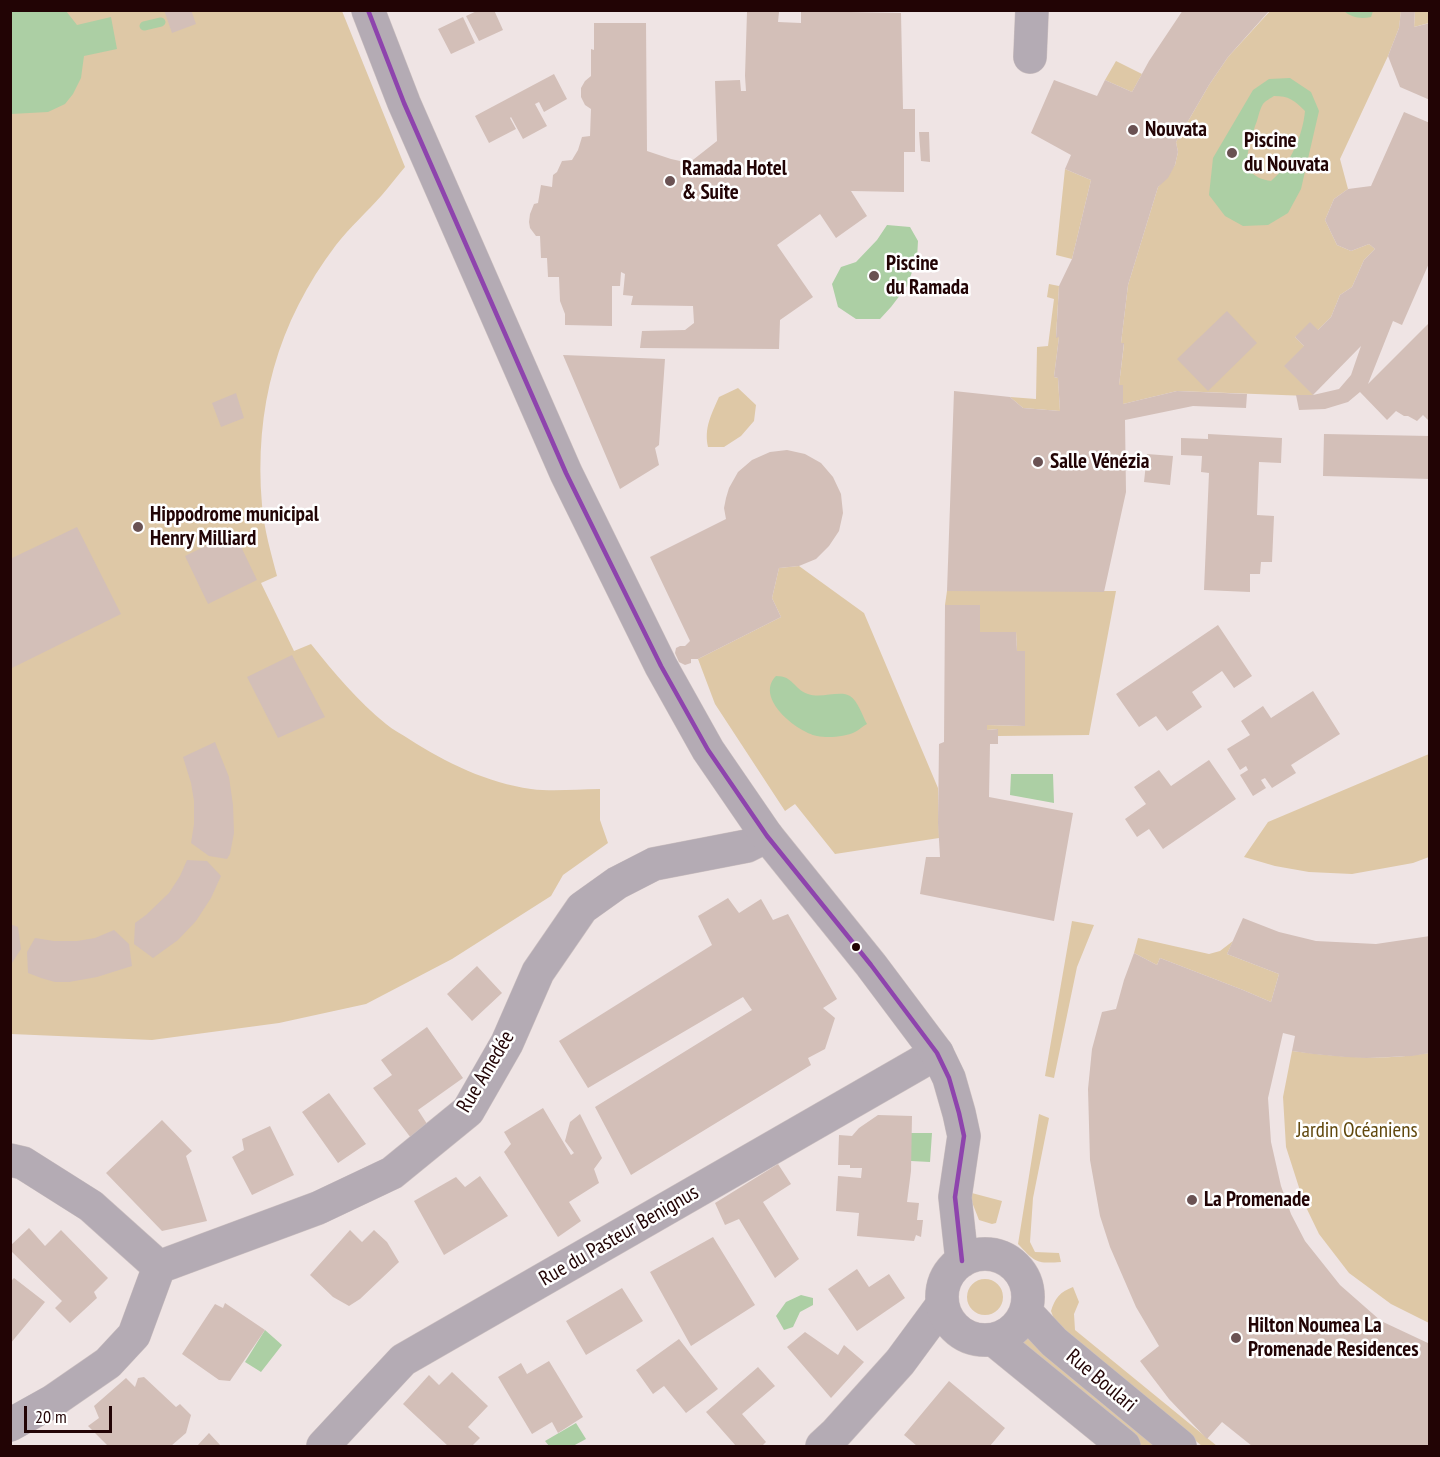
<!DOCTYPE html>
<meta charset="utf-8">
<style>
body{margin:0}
#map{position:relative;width:1440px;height:1457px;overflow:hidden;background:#efe4e4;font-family:"PT Sans Narrow",sans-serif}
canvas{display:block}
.frame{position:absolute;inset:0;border:12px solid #220405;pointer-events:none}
.scale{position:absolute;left:24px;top:1406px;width:88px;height:27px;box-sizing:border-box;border:3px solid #220405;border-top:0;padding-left:8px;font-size:18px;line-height:21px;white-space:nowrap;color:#220405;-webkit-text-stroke:4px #fff;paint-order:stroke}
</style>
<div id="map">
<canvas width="1440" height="1457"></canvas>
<div class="frame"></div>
<div class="scale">20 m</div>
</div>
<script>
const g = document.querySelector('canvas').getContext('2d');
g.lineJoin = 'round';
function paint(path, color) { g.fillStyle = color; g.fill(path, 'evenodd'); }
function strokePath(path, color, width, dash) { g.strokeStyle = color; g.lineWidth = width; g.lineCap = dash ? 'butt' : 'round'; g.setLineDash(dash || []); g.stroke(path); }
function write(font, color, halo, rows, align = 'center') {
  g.font = font + ' "PT Sans Narrow",sans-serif'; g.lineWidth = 5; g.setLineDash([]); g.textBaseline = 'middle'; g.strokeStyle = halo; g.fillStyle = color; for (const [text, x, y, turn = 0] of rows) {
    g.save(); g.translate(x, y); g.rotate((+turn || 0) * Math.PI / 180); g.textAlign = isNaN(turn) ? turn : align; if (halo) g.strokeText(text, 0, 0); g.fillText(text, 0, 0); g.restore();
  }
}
paint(new Path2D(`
 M10 11H342L405 167C397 176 390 186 382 195 367 212 350 227 336 245 277 323 254 408 262 505 264 529 271 553 277 576L261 583 294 651 311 644C334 673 358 701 386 724 393 730 402 734 409 739 446 763 488 783 531 789 554 792 577 789 600 789V820L608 843 563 875 551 896 452 959 366 1004 279 1023 152 1040 11 1034Z
 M1270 11H1401L1399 28 1388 56 1340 159 1348 189 1334 199 1325 220 1337 245 1351 251 1369 244 1375 249 1364 260 1352 287 1340 295 1331 317 1318 330 1295 337 1304 346 1313 395 1308 396 1177 391 1123 404V386L1119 385 1124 344 1121 343 1128 285 1158 187 1175 165 1178 152 1176 142 1209 85 1228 57Z
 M1415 11H1429V23L1414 27Z
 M1116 61 1142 74 1132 92 1105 80Z
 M1065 169 1091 180 1072 259 1056 255Z
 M1049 284 1059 286 1056 337H1059L1054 377 1058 378 1060 411 1023 408 1010 397 1036 399 1037 347 1048 346 1054 299 1047 297Z
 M738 388 756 405 754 421 741 436 724 447H708C704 428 711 415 719 397Z
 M799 566 864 613 938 788 939 838 835 854 795 804 785 811 715 704 698 659 781 617 772 598 779 568Z
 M947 591H1116L1089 735 998 736 997 729 987 730V725L1025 726V651H1017L1016 632H980L979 605H945Z
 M1429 754V857L1413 863 1352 874 1309 872 1275 866 1244 857 1268 822Z
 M1072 921 1094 925 1077 967 1054 1078 1045 1076Z
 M1138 938 1209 954 1220 951 1233 941 1227 954 1279 974 1271 1002 1243 990 1160 958 1157 965 1134 953Z
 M1292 1051C1339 1057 1382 1061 1429 1053V1323L1391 1304 1349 1273 1319 1234 1304 1203 1286 1147 1283 1097Z
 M1039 1114 1049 1118 1033 1198 1030 1242 1035 1252 1059 1253 1061 1262C1036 1264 1035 1262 1018 1244Z
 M968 1192 1002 1201 996 1223 992 1224 979 1220Z
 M967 1297a18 18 0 1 1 36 0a18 18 0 1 1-36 0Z
 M1073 1287 1079 1302 1074 1314 1075 1330 1217 1446H1202L1057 1328 1051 1311C1055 1298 1060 1292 1073 1287Z
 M1028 1332 1169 1446H1141L1017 1345Z`), '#dec8a6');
paint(new Path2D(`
 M10 11H66L77 25 111 17 117 49 84 56 81 78 73 94 65 104 48 112 11 114Z
 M1344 11H1373L1371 17C1361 19 1352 18 1344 11Z
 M1290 78 1311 92 1319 111 1301 189 1288 213 1268 225 1243 226 1225 216 1209 195 1213 158 1253 90 1269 79ZM1274 96C1289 96 1294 100 1305 111 1303 135 1290 165 1271 181 1237 176 1248 150 1255 126 1258 120 1259 110 1263 104 1265 101 1271 98 1274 96Z
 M887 225 910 227 918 241 917 258 907 286 891 307 880 319H856L838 307 832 284 841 267 856 262 877 240Z
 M776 676C794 676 793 689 808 694 821 699 840 690 850 696 858 701 862 715 867 724 863 726 859 730 855 732 845 737 828 738 817 736 797 732 754 698 776 676Z
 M1011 774H1053L1054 803 1010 795Z
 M911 1133H932L930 1162 911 1161Z
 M801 1295 813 1298V1305L800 1312 793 1327 784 1330 776 1316 786 1302Z
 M265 1330 282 1345 261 1372 245 1362Z
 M576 1423 586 1439 573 1446H549L545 1441Z`), '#accfa4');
strokePath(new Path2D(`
 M144 26 161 22`), '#accfa4', 9);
paint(new Path2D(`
 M164 10H191L196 24 172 33Z
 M479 10H494L503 30 479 41 466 16Z
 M1183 10H1270L1228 57 1209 85 1176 142 1178 152 1175 165 1168 178 1158 187 1128 285 1121 343H1124L1119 385H1123V404L1177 391 1247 394 1246 408 1193 406 1125 420 1126 492 1104 592 947 591 954 391 1010 397 1023 408 1060 411 1058 378 1054 377 1059 337 1056 338 1059 286 1072 259 1091 180 1065 169 1071 155 1031 133 1054 80 1097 96 1105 80 1132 92 1149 61Z
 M1401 10H1415L1414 27 1430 23V100L1400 87 1388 56 1399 28Z
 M801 11 901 13 903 109H915V152H904V192L851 191 867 216 836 238 820 214 777 245 813 297 780 320 779 349 640 348 642 331 685 330 694 323 693 306 631 305 633 296 623 295 625 274 621 272 620 286H612V326L565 325V314L560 301 559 277H548L547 258H541L540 236H536L530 228 529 222 530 214 534 204 538 203 541 185 552 187 553 175 557 172 562 161 572 160 578 150 582 137 590 136 591 109 585 105 581 97V88L585 81 591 76V49L594 50V23H646L647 151 671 159 689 163 717 141 715 81 740 80 741 91H746L745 76 747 12H779L778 22 801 23Z
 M463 17 475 43 451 54 438 29Z
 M554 74 567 99 544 112 539 102 535 104 547 126 523 139 511 117 510 118 516 129 489 143 475 116Z
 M1404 112 1430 123V261L1402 325 1393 321 1368 384 1430 322V422L1423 415 1417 421 1408 416H1404L1396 411 1387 420 1360 392 1348 402 1325 409 1299 410 1296 395H1313L1284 366 1304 346 1295 337 1310 322 1318 330 1331 317 1340 295 1352 287 1364 260 1375 249 1369 244 1351 251 1337 245 1325 220 1334 199 1348 189 1371 186ZM1361 346 1351 375 1339 389 1313 395Z
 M919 132H929L930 162 921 161Z
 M1227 311 1257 343 1208 391 1177 359Z
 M563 355 665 359 659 445 655 448 659 465 620 489Z
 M236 393 244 418 221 427 212 403Z
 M1208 434 1282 438 1281 463 1259 462 1257 515 1274 516 1272 562H1261L1260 574H1250V592L1204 590 1209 473 1201 472 1202 456 1181 455V438L1208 439Z
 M1324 434 1430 436V479L1323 476Z
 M787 450 805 454 821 463 833 477 841 494 843 513 839 531 829 546 816 559 799 566 779 568 772 598 781 617 698 659H691V663L685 665 679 662 675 653 676 648 680 646H685L690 641 650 557 726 519 724 508 726 498 729 488 738 472 752 460 770 452Z
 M1147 454 1173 456 1170 485 1144 482Z
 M77 527 121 614 10 669V559Z
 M234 532 257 580 208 604 185 556Z
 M945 605H980V632H1016L1017 651H1025V726L987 725V730L998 729V744H990L989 797 1073 813 1054 921 920 894 926 857H940L938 823 939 744 944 742Z
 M1218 625 1252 676 1234 688 1222 671 1192 692 1202 707 1167 731 1156 716 1139 727 1116 694Z
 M292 655 325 717 278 738 247 677Z
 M1313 691 1340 734 1291 765 1296 773 1272 788 1265 778 1261 780 1266 788 1253 796 1240 775 1248 770 1246 766 1240 770 1227 749 1250 735 1241 721 1263 706 1271 718Z
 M215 742 229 777 233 805 234 833 230 854 227 859 209 856 191 843 194 824V801L191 783 183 757Z
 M1209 760 1236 799 1163 849 1149 829 1137 837 1125 819 1146 804 1134 787 1159 770 1171 786Z
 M187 860 207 861 221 876 211 898 196 921 178 940 153 958 134 944 135 923 146 915 169 893 180 876Z
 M728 898 739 913 761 899 773 920 788 914 837 999 823 1008 835 1018 825 1049 808 1058 811 1065 631 1175 595 1107 752 1010 743 997 588 1088 559 1041 712 945 698 916Z
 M1243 918 1279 932 1316 941 1376 944 1430 936V1053L1412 1056 1366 1058 1345 1057 1313 1054 1292 1051 1295 1036 1283 1033 1268 1098 1271 1142 1281 1186 1291 1214 1305 1241 1340 1285 1381 1321 1430 1344V1446H1252L1222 1422 1207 1439 1169 1399 1140 1361 1159 1346 1136 1307 1110 1247 1100 1216 1090 1160 1088 1089 1092 1049 1102 1012 1116 1009 1124 980 1134 953 1157 965 1160 958 1243 990 1271 1002 1279 974 1227 954Z
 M10 924 18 927 21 949 10 966Z
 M114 930 129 944 132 966 97 977 69 982H55L41 978 28 973 27 952 35 938 54 941H77L95 938Z
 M477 966 502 993 472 1021 447 994Z
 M427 1027 463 1078 418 1110 431 1130 414 1142 373 1088 392 1075 381 1060Z
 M329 1093 366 1144 338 1163 302 1112Z
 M543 1108 571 1155 574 1153 565 1141 570 1122 580 1114 602 1158 594 1169 599 1183 569 1202 581 1221 558 1237 504 1152 511 1144 504 1132Z
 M878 1115 912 1116 911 1171 907 1202 919 1203 917 1220H923L921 1237 916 1235 914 1241 857 1236 859 1213 836 1211 838 1176 861 1178 862 1168H850V1165H838L839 1135 852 1136 859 1128Z
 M162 1120 192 1151 186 1156 207 1221 162 1231 106 1173Z
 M270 1126 294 1175 252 1195 232 1157 244 1150 242 1139Z
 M778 1164 791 1184 763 1202 799 1259 775 1278 739 1219 725 1225 715 1203Z
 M480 1176 508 1216 444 1255 414 1201 456 1177 465 1187Z
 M29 1228 45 1246 61 1230 108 1278 94 1292 97 1298 70 1323 55 1308 62 1301 10 1250V1246Z
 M350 1230 362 1242 374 1230 387 1242 399 1262 360 1299 349 1306 333 1297 310 1275Z
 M713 1237 755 1305 691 1346 650 1272Z
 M857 1269 869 1287 889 1274 905 1298 857 1331 828 1289Z
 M14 1278 45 1302 10 1344V1282Z
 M622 1288 643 1321 586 1355 566 1321Z
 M225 1303 265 1330 230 1381 219 1380 182 1354 215 1304 223 1308Z
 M805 1332 838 1355 844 1345 864 1362 831 1398 787 1347Z
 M679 1339 718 1389 686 1413 664 1386 653 1394 636 1370Z
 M549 1361 583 1417 558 1433 552 1422 532 1434 498 1377 521 1363 527 1374Z
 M758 1367 775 1386 742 1414 766 1442 762 1446H736L706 1412Z
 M452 1372 488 1406 468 1427 480 1438 472 1446H448L403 1404 429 1375 439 1385Z
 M144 1377 176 1407 180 1404 191 1415 186 1433 171 1446H108L88 1426 99 1418 94 1406 126 1378 135 1387 138 1378Z
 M949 1381 1005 1428 990 1446H917L904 1435Z
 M209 1433 221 1446H197Z`), '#d3bfb8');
const minor = new Path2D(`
 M1030 57 1032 10
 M10 1160 23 1163 91 1206 159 1267 134 1335 108 1363 53 1401 10 1425
 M159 1267 318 1208 392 1173 468 1111 507 1043 538 972 582 908 617 883 654 864 747 846 767 836
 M323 1446 403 1360 937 1053
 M822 1446 836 1433 900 1362 942 1305`);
const tertiary = new Path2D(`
 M368 10 404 103 566 473 661 666 708 750 767 836 871 965 937 1053 949 1078 959 1113 964 1136 955 1197 962 1261
 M942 1297a43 43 0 1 1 86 0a43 43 0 1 1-86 0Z
 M1026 1312 1054 1342 1180 1446
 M994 1340 1124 1446`);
strokePath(minor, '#cdc1c1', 34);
strokePath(tertiary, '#cdc1c1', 34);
strokePath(minor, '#b4abb4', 33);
strokePath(tertiary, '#b4abb4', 33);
strokePath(new Path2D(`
 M368 10 404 103 566 473 661 666 708 750 767 836 871 965 937 1053 949 1078 959 1113 964 1136 955 1197 962 1261`), '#8e44ad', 4.5);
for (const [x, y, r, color] of [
 [1133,130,6,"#6a5253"],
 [1232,153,6,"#6a5253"],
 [670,181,6,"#6a5253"],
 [874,276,6,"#6a5253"],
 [1038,462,6,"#6a5253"],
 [138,527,6,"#6a5253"],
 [856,947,5,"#220405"],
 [1192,1200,6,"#6a5253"],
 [1236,1338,6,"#6a5253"]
]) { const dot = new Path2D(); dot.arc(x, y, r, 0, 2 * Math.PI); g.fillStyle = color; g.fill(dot); strokePath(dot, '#fff', 2); }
write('bold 21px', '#220405', '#fff', [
 ["Nouvata",1145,130],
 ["Piscine",1244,141],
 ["du Nouvata",1244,165],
 ["Ramada Hotel",682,169],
 ["& Suite",682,193],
 ["Piscine",886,264],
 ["du Ramada",886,288],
 ["Salle Vénézia",1050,462],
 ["Hippodrome municipal",150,515],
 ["Henry Milliard",150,539],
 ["La Promenade",1204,1200],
 ["Hilton Noumea La",1248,1326],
 ["Promenade Residences",1248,1350]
], 'left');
write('21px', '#220405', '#fff', [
 ["Rue Amedée",486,1072,-59],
 ["Rue du Pasteur Benignus",619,1236,-30],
 ["Rue Boulari",1101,1381,40]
]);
write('21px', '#61480e', '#fff', [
 ["Jardin Océaniens",1357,1131]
]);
</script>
